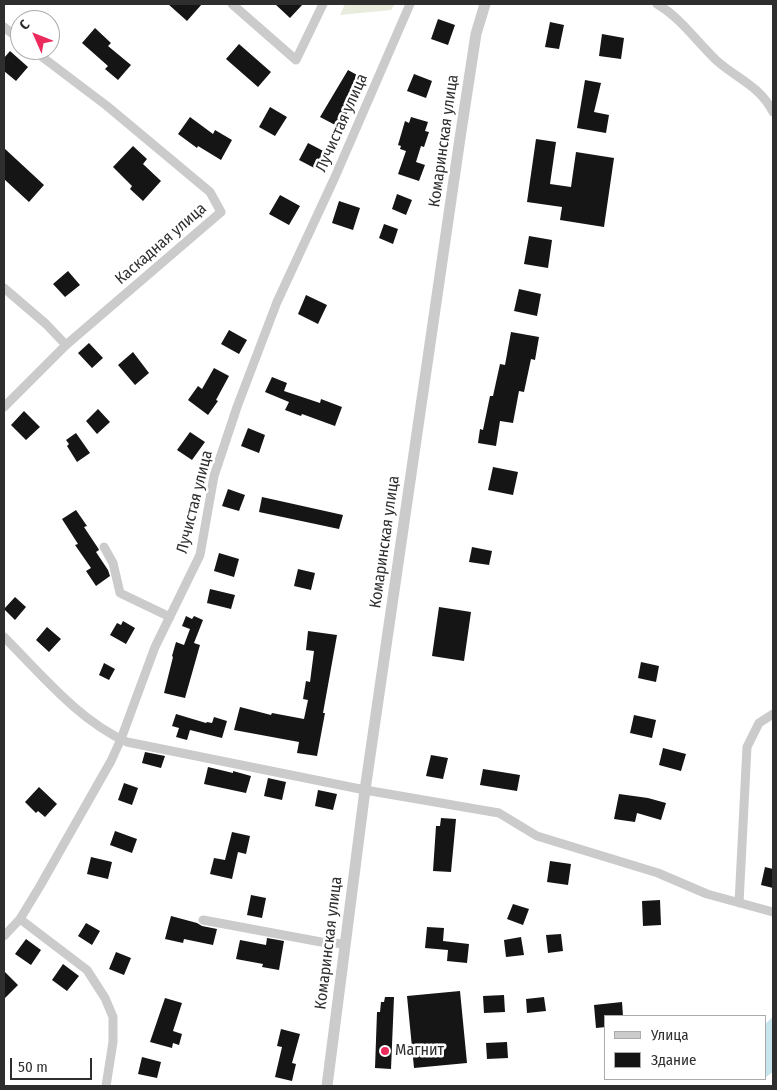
<!DOCTYPE html>
<meta charset="utf-8">
<style>
body{margin:0}
#map{position:relative;width:777px;height:1090px;overflow:hidden;background:#fff;font-family:"Fira Sans Condensed",sans-serif}
canvas{display:block}
.frame{position:absolute;inset:0;border:5px solid #2e2e2e;pointer-events:none}
.legend{position:absolute;left:604px;top:1015px;width:162px;height:65px;box-sizing:border-box;background:#fff;border:1px solid #ababab;margin:0;padding:6px 9px;list-style:none;font-size:15px;color:#2e2e2e}
.legend li{display:flex;align-items:center;gap:10px;height:25px}
.legend b{width:25px;border:1px solid #ababab}
.north{position:absolute;left:10px;top:10px;width:50px;height:50px;box-sizing:border-box;background:#fff;border:1px solid #ababab;border-radius:50%;rotate:314deg;font-size:14px;font-weight:700;line-height:20px;text-align:center;color:#2e2e2e}
.north::after{content:'';display:block;margin:auto;width:18px;height:22px;background:#ec2a5b;clip-path:polygon(50% 0,100% 100%,50% 72%,0 100%)}
.scale{position:absolute;left:10px;top:1058px;width:82px;height:22px;box-sizing:border-box;border:2px solid #2e2e2e;border-top:0;padding-left:6px;font-size:15px;line-height:18px;white-space:nowrap;color:#2e2e2e;-webkit-text-stroke:4px #fff;paint-order:stroke}
</style>
<div id="map">
<canvas width="777" height="1090"></canvas>
<div class="frame"></div>
<ul class="legend">
<li><b style="height:6px;background:#cbcbcb"></b>Улица</li>
<li><b style="height:14px;background:#151515"></b>Здание</li>
</ul>
<div class="north">С</div>
<div class="scale">50 m</div>
</div>
<script>
const g = document.querySelector('canvas').getContext('2d');
g.lineJoin = 'round';
function paint(path, color) { g.fillStyle = color; g.fill(path, 'evenodd'); }
function strokePath(path, color, width, dash) { g.strokeStyle = color; g.lineWidth = width; g.lineCap = dash ? 'butt' : 'round'; g.setLineDash(dash || []); g.stroke(path); }
function write(font, color, halo, rows, align = 'center') {
  g.font = font + ' "Fira Sans Condensed",sans-serif'; g.lineWidth = 5; g.setLineDash([]); g.textBaseline = 'middle'; g.strokeStyle = halo; g.fillStyle = color; for (const [text, x, y, turn = 0] of rows) {
    g.save(); g.translate(x, y); g.rotate((+turn || 0) * Math.PI / 180); g.textAlign = isNaN(turn) ? turn : align; if (halo) g.strokeText(text, 0, 0); g.fillText(text, 0, 0); g.restore();
  }
}
paint(new Path2D(`
 M345 4H395L391 10 340 15Z`), '#e8ecdc');
paint(new Path2D(`
 M773 1017V1072L766 1077V1023Z`), '#c7e5ed');
paint(new Path2D(`
 M168 4H202L187 21Z
 M275 4H303L290 18Z
 M438 19 455 25 448 45 431 39Z
 M550 22 564 25 559 49 545 47Z
 M95 28 111 43 108 46 131 65 118 80 105 69 108 66 82 43Z
 M602 34 624 38 621 59 599 56Z
 M239 44 271 72 258 87 226 59Z
 M10 51 28 67 16 81 4 71V58Z
 M348 70 366 80 339 127 320 117Z
 M414 74 432 81 426 98 407 91Z
 M585 80 601 83 594 112 609 115 606 133 577 128Z
 M270 107 287 117 275 136 259 127Z
 M190 117 213 134 215 130 232 140 221 160 198 146 197 148 178 134Z
 M411 117 428 122 425 131 429 132 424 147 421 146 416 162 425 165 419 181 398 174 406 151 400 149 401 146 398 145 405 121 409 123Z
 M536 139 556 142 550 184 571 187 576 152 614 158 604 227 560 220 562 207 527 202Z
 M308 143 329 154 320 171 299 160Z
 M133 146 147 159 143 164 161 181 143 201 130 189 132 186 113 167Z
 M4 148 44 185 29 202 4 179Z
 M397 194 412 200 406 215 392 209Z
 M280 195 300 206 289 225 269 214Z
 M339 201 360 208 353 230 332 223Z
 M384 224 398 229 393 244 379 238Z
 M529 236 552 240 548 268 524 264Z
 M68 271 80 285 65 297 53 284Z
 M519 289 541 294 537 316 514 311Z
 M306 295 327 305 318 324 298 314Z
 M229 330 247 340 239 354 221 344Z
 M511 332 539 337 535 360 531 359 524 392 519 391 513 423 500 421 496 446 478 443 480 429 483 430 490 396H493L500 364 505 365Z
 M89 343 103 358 92 368 78 353Z
 M133 352 149 373 135 385 118 365Z
 M214 368 229 376 216 400 218 401 208 415 188 400 198 386 202 389Z
 M272 377 287 383 284 391 320 403 321 399 342 407 335 426 302 414 301 416 285 410 289 402 265 392Z
 M98 409 110 422 97 434 86 421Z
 M24 411 40 427 26 440 11 425Z
 M248 428 265 435 259 453 241 446Z
 M190 432 205 442 192 460 177 450Z
 M76 433 90 453 77 462 67 446 69 444 66 440Z
 M493 467 518 472 513 495 488 490Z
 M228 489 245 495 239 511 222 506Z
 M262 497 343 515 339 529 259 512Z
 M76 510 87 526 84 527 98 548 99 550 96 552 108 570 110 576 96 586 86 571 91 568 75 545 78 544 62 519Z
 M472 547 492 551 489 565 469 562Z
 M219 553 239 559 234 577 214 571Z
 M298 569 315 573 311 590 294 586Z
 M210 589 235 595 231 609 207 603Z
 M15 597 26 607 15 620 4 609Z
 M439 607 471 612 464 661 432 656Z
 M186 616 192 619 194 616 203 620 194 643 200 645 185 698 164 693 173 657 172 656 176 642 184 645 190 629 182 626Z
 M123 621 135 628 126 644 110 635 117 623 121 625Z
 M47 627 61 639 49 652 36 640Z
 M308 631 337 635 323 713H325L317 756 297 753 299 742 234 730 240 707 271 715 272 713 304 719 308 700 303 699 306 681 310 682 314 651 306 650Z
 M641 662 659 666 656 682 638 678Z
 M104 663 115 669 109 680 99 675Z
 M176 714 206 723 207 722 212 723 214 717 227 721 222 738 190 730 187 740 176 737 179 728 172 726Z
 M634 715 656 720 652 738 630 733Z
 M663 748 686 754 681 771 659 765Z
 M145 752 165 756 161 768 142 763Z
 M431 755 448 758 443 779 426 776Z
 M208 767 233 773V771L251 776 246 793 204 784Z
 M483 769 520 775 517 791 480 785Z
 M268 778 286 782 282 800 264 796Z
 M124 783 138 788 132 805 118 800Z
 M39 787 57 804 45 817 38 811 36 813 25 802Z
 M318 790 337 794 333 810 315 806Z
 M619 794 648 798 666 803 661 820 637 813 635 822 614 819Z
 M441 818 456 819 451 872 433 871 436 826H440Z
 M115 831 137 839 132 853 110 845Z
 M232 832 250 836 246 854 238 852 232 879 210 874 214 858 225 860Z
 M91 857 112 862 108 879 87 874Z
 M550 861 571 864 568 885 547 882Z
 M765 867 773 869V888L761 885Z
 M251 895 266 898 262 918 247 915Z
 M660 900 661 925 643 926 642 901Z
 M513 904 529 909 523 925 507 919Z
 M171 916 197 923 202 926 217 929 213 945 184 939 183 943 165 939Z
 M86 923 100 931 92 945 78 936Z
 M427 927 444 928 443 941 469 944 467 963 447 961 448 950 425 948Z
 M561 934 563 951 548 953 546 935Z
 M521 937 524 955 506 957 504 940Z
 M267 938 284 941 279 970 262 967 263 964 236 959 240 940 266 945Z
 M26 939 41 950 31 965 15 954Z
 M116 952 131 958 124 975 109 969Z
 M63 964 79 976 67 991 52 980Z
 M4 971 18 985 4 999Z
 M460 991 467 1063 414 1068 407 996Z
 M504 995 505 1012 484 1013 483 996Z
 M385 997H394L391 1069 375 1068 377 1012H380L381 1002H384Z
 M544 997 546 1011 527 1013 526 999Z
 M165 998 182 1003 173 1031 182 1034 179 1045 173 1043 172 1048 150 1042Z
 M622 1002 623 1016H606V1027L596 1028 594 1005Z
 M281 1029 300 1034 292 1063 296 1064 292 1081 275 1077 282 1047 277 1046Z
 M507 1042 508 1058 487 1059 486 1043Z
 M142 1057 161 1062 157 1078 138 1074Z`), '#151515');
strokePath(new Path2D(`
 M232 4 296 60 323 4
 M657 4C681 18 696 41 716 60 737 79 759 85 773 112
 M4 27 20 40
 M4 288 46 324 66 345
 M4 407 66 345 221 212 210 192 107 106 33 50
 M104 547 113 563 120 593 170 617
 M4 637C40 673 79 721 127 742L365 790 499 813 537 836 658 873 707 894 773 912
 M739 903 747 747 759 723 773 714
 M20 919 87 970 105 998 113 1017V1042L106 1086
 M203 920 321 942 345 944
 M4 936 20 919 40 886 111 761 121 739 155 647 200 555 214 476 237 407 277 302 335 177 410 4`), '#cbcbcb', 9);
strokePath(new Path2D(`
 M327 1086 365 790 460 138 476 34 485 4`), '#cbcbcb', 11);
for (const [x, y, r, color] of [
 [385,1051,5,"#ec2a5b"]
]) { const dot = new Path2D(); dot.arc(x, y, r, 0, 2 * Math.PI); g.fillStyle = color; g.fill(dot); strokePath(dot, '#fff', 2); }
write('16px', '#2e2e2e', '#fff', [
 ["Лучистая улица",342,123,-66],
 ["Комаринская улица",444,141,-82],
 ["Каскадная улица",161,244,-41],
 ["Лучистая улица",195,502,-76],
 ["Комаринская улица",385,542,-82],
 ["Комаринская улица",329,943,-83]
]);
write('16px', '#2e2e2e', '#fff', [
 ["Магнит",395,1051]
], 'left');
</script>
